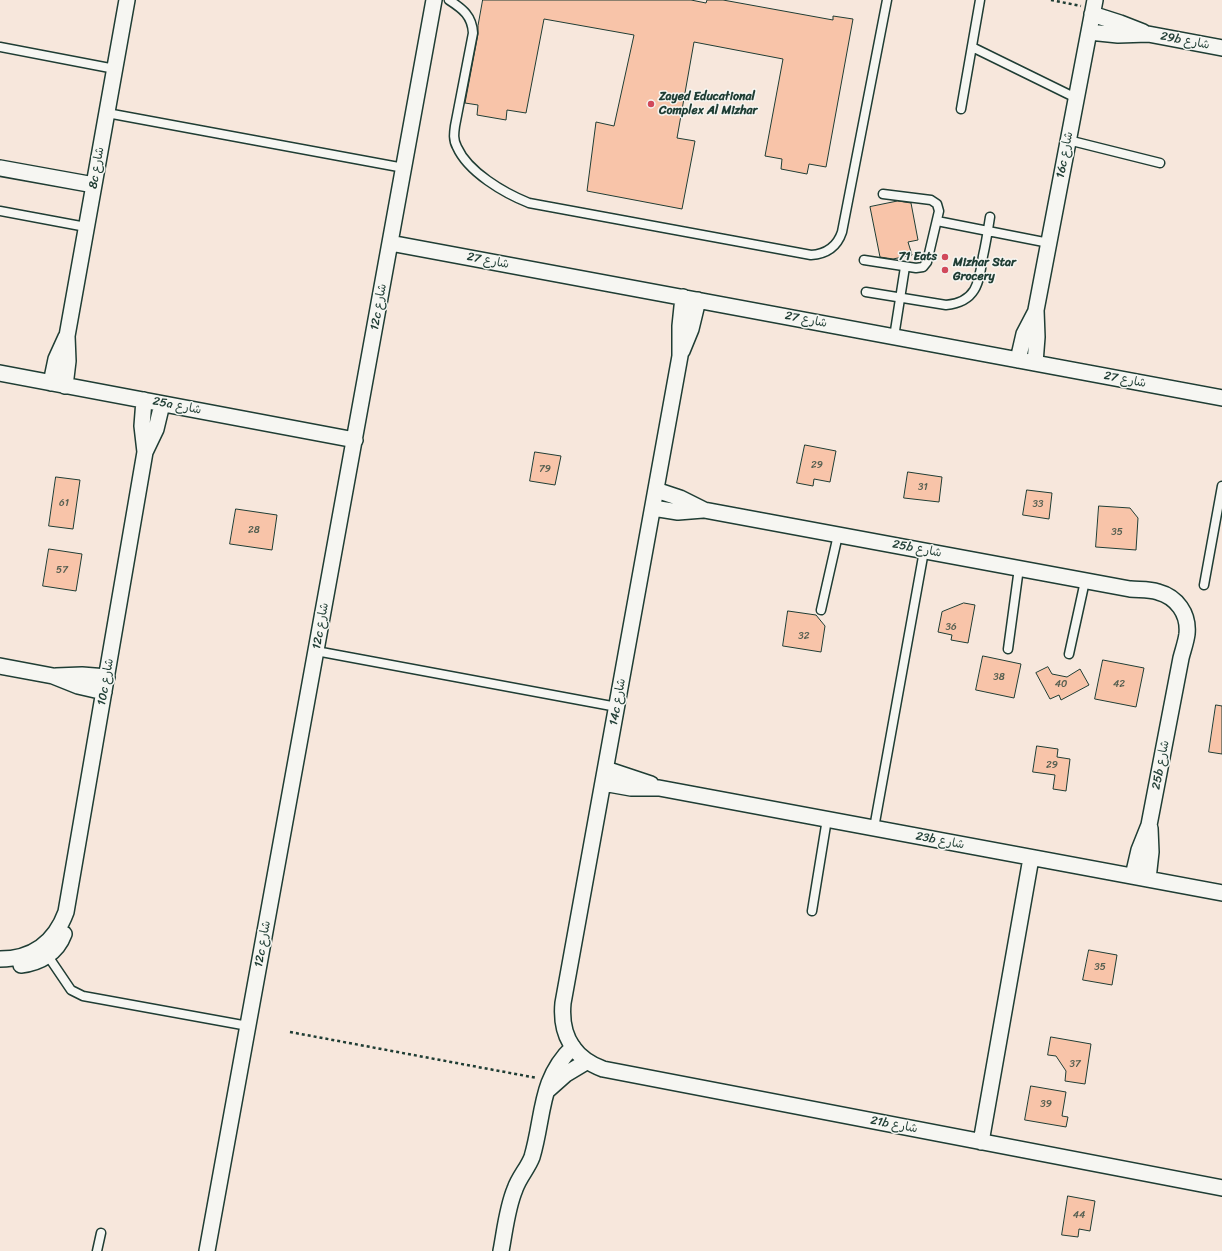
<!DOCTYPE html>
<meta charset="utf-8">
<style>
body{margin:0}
canvas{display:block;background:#f7e7dc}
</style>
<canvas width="1222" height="1251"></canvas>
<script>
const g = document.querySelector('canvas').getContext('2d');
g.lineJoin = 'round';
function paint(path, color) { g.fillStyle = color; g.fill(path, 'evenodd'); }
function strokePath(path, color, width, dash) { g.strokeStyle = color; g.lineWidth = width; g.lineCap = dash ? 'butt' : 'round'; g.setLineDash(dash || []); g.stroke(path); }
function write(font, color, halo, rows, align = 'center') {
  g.font = font + ' Sriracha,"Playpen Sans Arabic",sans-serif'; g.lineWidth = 3; g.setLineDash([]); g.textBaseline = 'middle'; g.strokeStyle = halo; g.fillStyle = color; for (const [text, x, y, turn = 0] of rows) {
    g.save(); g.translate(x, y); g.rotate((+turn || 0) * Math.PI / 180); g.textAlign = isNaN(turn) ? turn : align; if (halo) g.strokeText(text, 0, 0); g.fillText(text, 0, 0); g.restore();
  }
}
const building = new Path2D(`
 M483 0H691L706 3 707 0H723L833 20V16L853 19 826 167 809 164 807 174 781 169 782 159 765 156 783 59 694 42 677 138 695 141 682 209 587 191 596 122 614 126 634 35 544 19 526 113 507 110 506 120 477 115 478 105 465 103 478 34V26Z
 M898 201 911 203 918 240 908 242 912 255 893 259 880 257 870 207Z
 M805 445 836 451 830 482 814 479 813 486 797 483Z
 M535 452 561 456 555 485 530 481Z
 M908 472 942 477 939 502 904 498Z
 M56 477 80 480 73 529 49 526Z
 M1027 490 1052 493 1049 519 1023 515Z
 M1099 506 1130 508 1138 518 1136 550 1096 547Z
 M236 509 277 515 272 550 230 544Z
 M49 549 82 554 76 591 43 586Z
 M964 603 975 605 968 643 951 640 952 635 938 632 942 612Z
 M788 611 816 615 825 626 821 652 783 646Z
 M983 656 1021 664 1014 698 976 690Z
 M1103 660 1144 668 1136 707 1095 699Z
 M1048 667 1052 674 1067 677 1080 669 1089 685 1061 700 1059 695 1050 699 1036 673Z
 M1216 705 1222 706V754L1209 752Z
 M1037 746 1058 749 1057 757 1070 759 1066 791 1053 789 1055 775 1033 772Z
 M1089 950 1117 955 1112 985 1083 980Z
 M1051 1037 1091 1044 1085 1084 1065 1081 1066 1071 1056 1056 1048 1055Z
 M1031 1086 1066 1092 1062 1116 1068 1117 1066 1127 1025 1120Z
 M1068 1196 1095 1201 1090 1231 1079 1229 1078 1237 1062 1235Z`);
paint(building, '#f8c4a9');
strokePath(building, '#1f3d34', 1);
const service = new Path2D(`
 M449 0C463 9 472 16 473 33L455 126C454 133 453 140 457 147 468 172 504 193 529 203L811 255C826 254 837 247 842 232L887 0
 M0 47 115 69
 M972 47 1076 98
 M961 109 980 0
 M107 113 404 168
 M1068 140 1160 163
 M0 211 86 227
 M937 221 1049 243
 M864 260 916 268 923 267 927 262 939 211 937 204 931 200 883 194
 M866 292 946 305C977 302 979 282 983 256 986 243 988 230 990 217
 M894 337 905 267
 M1204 585 1222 486
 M821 610 838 535
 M1008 649 1019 568
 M316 651 617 707
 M1069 654 1085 581
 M874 828 924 551
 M812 911 827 819
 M48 956 71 990 83 996 248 1026
 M97 1251 101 1233`);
const minor = new Path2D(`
 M1092 14 1120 23 1143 32
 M1089 32 1118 35 1148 34 1222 48
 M0 168 94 185
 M390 243 1222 398
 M683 297 680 326V356L563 1003C560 1034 573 1058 603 1069L1222 1188
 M682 351 691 329 698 300
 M1018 360 1024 334 1036 311
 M1035 363 1037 337 1036 310 1095 0
 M0 373 355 440
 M51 383 56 359 66 337
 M65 386 68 361 67 336 127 0
 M144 400 142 426 145 452
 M656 490 680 498 704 510 1130 589C1139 590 1149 589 1158 592 1177 597 1189 614 1187 634 1186 642 1183 650 1181 658L1149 825 1139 850 1133 876
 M653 508 678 512 703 510
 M0 666 53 676 78 686 104 692
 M56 676 82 675 107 677
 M606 769 651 784
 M603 783 631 788H659L1222 893
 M1148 879 1151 852 1150 828
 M0 959C33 959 55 942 66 912L145 452 156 429 162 404
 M21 965C40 963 57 953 64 934
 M548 1090 566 1074 586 1062
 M981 1142 1031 858
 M207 1251 434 0
 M501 1251C505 1230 507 1208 515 1189 519 1177 528 1168 532 1157 544 1117 539 1079 573 1047`);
strokePath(service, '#1f3d34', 11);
strokePath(minor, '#1f3d34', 18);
strokePath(new Path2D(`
 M1051 0 1081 6
 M290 1032 537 1078`), '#1f3d34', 2.5, [3, 3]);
strokePath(service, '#f6f6f2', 8);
strokePath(minor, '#f6f6f2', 15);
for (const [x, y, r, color] of [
 [651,104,4,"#d1495b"],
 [945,257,4,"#d1495b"],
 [945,270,4,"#d1495b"]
]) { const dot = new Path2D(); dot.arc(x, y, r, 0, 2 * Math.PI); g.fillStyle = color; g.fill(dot); strokePath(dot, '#f6f6f2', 1.5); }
write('10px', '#555f51', null, [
 ["29",817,465],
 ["79",545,469],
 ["31",923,487],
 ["61",64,503],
 ["33",1038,504],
 ["28",254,530],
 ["35",1117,532],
 ["57",62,570],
 ["36",951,627],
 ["32",804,636],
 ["38",999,677],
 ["40",1061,684],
 ["42",1119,684],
 ["29",1052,765],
 ["35",1100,967],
 ["37",1075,1064],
 ["39",1046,1104],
 ["44",1079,1215]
]);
write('12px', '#1f3d34', '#f6f6f2', [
 ["29b شارع",1185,41,11],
 ["16c شارع",1065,155,-79],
 ["8c شارع",97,168,-80],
 ["شارع 27",488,261,11],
 ["12c شارع",379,307,-80],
 ["شارع 27",806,320,11],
 ["شارع 27",1125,380,11],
 ["25a شارع",177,406,11],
 ["25b شارع",917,549,11],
 ["12c شارع",321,626,-80],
 ["10c شارع",106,682,-80],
 ["14c شارع",618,702,-80],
 ["25b شارع",1161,765,-79],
 ["23b شارع",940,841,11],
 ["12c شارع",263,944,-80],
 ["21b شارع",894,1125,11]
]);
write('bold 12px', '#1f3d34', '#f6f6f2', [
 ["Zayed Educational",659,97],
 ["Complex Al Mizhar",659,111],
 ["71 Eats",937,257,"right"],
 ["Mizhar Star",953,263],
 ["Grocery",953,277]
], 'left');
</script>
